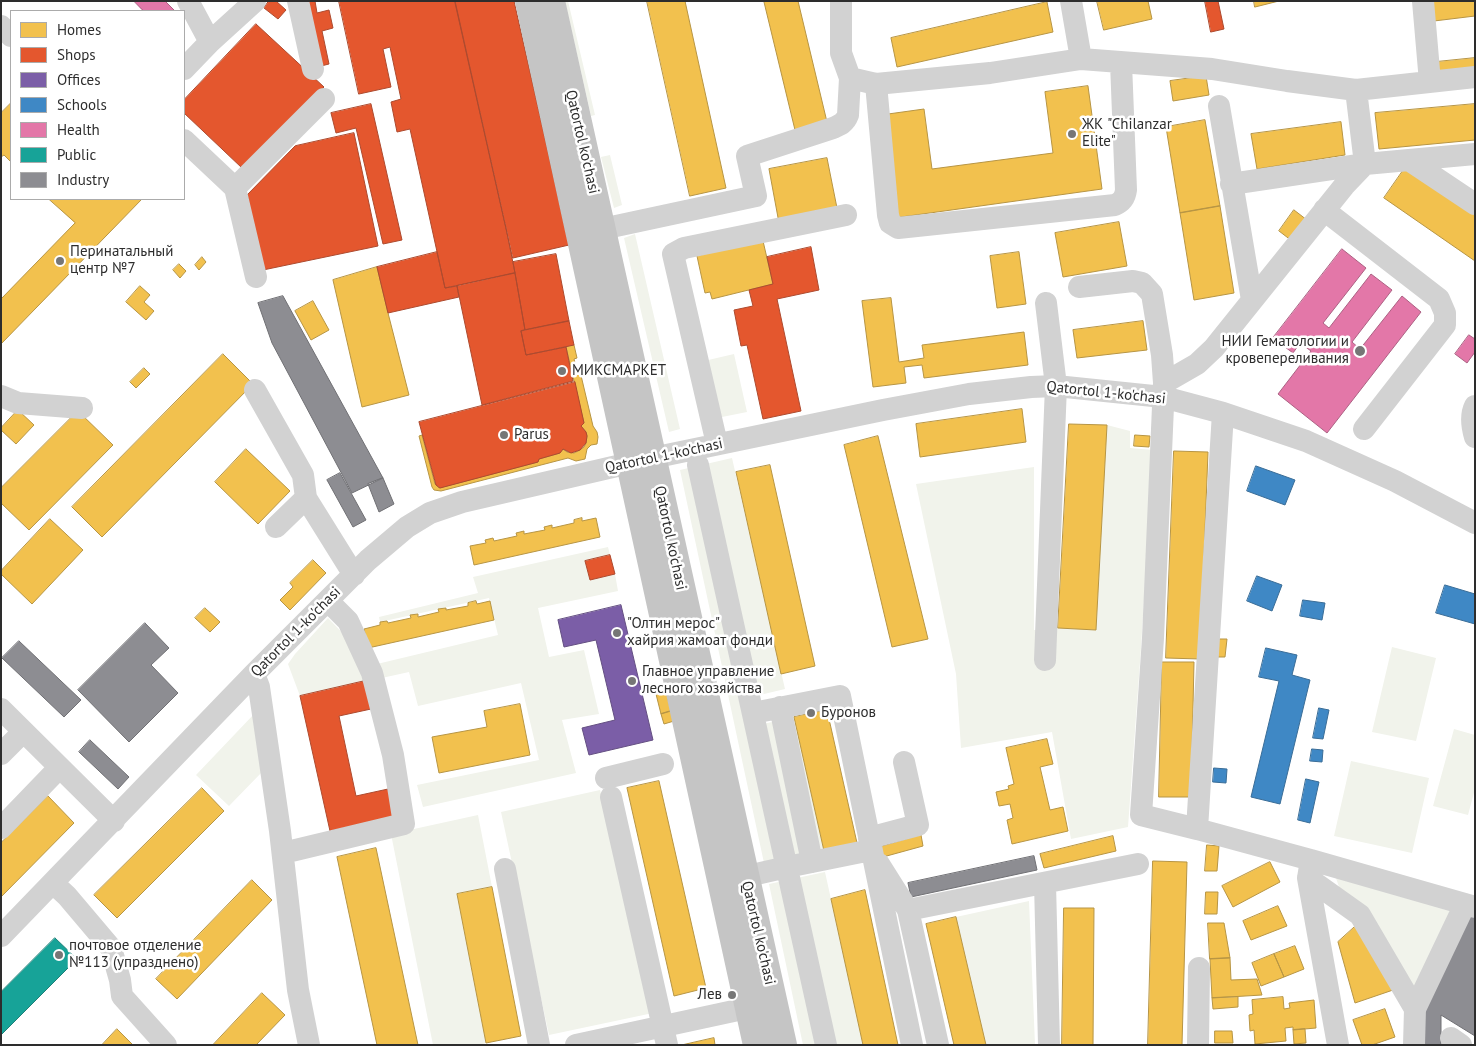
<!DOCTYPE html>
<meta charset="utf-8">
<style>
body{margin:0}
#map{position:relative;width:1476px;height:1046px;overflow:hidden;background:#fff;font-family:"PT Sans",sans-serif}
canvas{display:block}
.frame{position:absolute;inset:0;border:2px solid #2d2d2d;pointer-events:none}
.legend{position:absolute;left:10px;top:10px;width:175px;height:190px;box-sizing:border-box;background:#fff;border:1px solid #ababab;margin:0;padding:6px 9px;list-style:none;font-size:15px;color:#2d2d2d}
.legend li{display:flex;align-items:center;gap:10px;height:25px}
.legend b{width:25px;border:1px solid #ababab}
</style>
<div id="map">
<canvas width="1476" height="1046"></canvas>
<div class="frame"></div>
<ul class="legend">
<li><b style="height:14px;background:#f2c14e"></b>Homes</li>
<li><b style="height:14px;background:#e4572e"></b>Shops</li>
<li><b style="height:14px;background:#7b5ea7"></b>Offices</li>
<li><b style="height:14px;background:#3f88c5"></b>Schools</li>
<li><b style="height:14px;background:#e377a8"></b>Health</li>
<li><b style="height:14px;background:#17a398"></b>Public</li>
<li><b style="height:14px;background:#8d8d92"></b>Industry</li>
</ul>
</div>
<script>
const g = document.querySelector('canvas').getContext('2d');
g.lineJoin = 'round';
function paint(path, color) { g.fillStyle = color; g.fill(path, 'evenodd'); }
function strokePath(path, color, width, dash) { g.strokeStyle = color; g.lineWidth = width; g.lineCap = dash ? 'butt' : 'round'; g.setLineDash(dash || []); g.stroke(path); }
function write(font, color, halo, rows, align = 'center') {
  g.font = font + ' "PT Sans",sans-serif'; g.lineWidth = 5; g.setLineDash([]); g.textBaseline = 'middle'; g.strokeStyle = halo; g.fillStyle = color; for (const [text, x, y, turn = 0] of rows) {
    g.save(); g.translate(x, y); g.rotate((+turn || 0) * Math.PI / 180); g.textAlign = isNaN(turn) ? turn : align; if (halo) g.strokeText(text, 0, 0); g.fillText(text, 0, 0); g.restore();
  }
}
paint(new Path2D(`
 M565 1H568L595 115 591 116Z
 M610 155 622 205 614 208 601 157Z
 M635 234 680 429 669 432 624 238Z
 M734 354 747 412 717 418 704 361Z
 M1107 425 1130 431V448L1153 450 1141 648 1128 827 1071 839 1052 732 961 748 956 674 916 484 1034 467V630L1058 628 1096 630Z
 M732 458 785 689 743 699 750 727 794 717 824 851 764 863 680 470Z
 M608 547 610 555 585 562 590 580 615 574 618 591 538 608 549 657 584 650 599 714 562 720 576 773 423 807 417 785 539 760 521 683 418 706 409 672 300 696 288 664 295 654 328 618 364 655 377 664 498 635 489 598 380 622 379 617 478 593 473 577Z
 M1392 647 1436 658 1416 741 1372 732Z
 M255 713 263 771 229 806 196 775Z
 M1454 729 1475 735V789L1468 815 1433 806Z
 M1351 761 1429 778 1412 853 1334 836Z
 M600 790 653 1013 549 1035 501 812Z
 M478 815 492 887 457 894 486 1043 479 1045H433L391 834Z
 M825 872 863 1045H803L769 884Z
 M1335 875 1458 911 1418 997 1342 896Z
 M1029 901 1035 1045H986L956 917Z`), '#f1f3eb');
const homes = new Path2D(`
 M647 1H685L726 188 690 196Z
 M767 1H798L827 122 795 130 764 2Z
 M1097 1H1148L1152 19 1104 30Z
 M1254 1H1279L1255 7Z
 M1432 1H1475V16L1434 21Z
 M1047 2 1053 32 897 67 891 38Z
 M1475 58V70L1437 75 1436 62Z
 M1206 76 1209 95 1173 101 1170 81Z
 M1088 86 1102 189 894 218 881 115 924 109 932 169 1053 153 1045 92Z
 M11 103V162L4 155 1 157V113Z
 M1475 104V140L1379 149 1375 113Z
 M1205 120 1220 206 1180 213 1166 127Z
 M1341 122 1345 155 1257 169 1251 134Z
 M827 158 838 213 779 223 769 169Z
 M1407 165 1475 212V261L1384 198Z
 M49 199H142L1 344V299L75 223Z
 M1220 206 1234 293 1194 300 1180 213Z
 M1294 210 1307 220 1292 241 1279 231Z
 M1119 222 1127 266 1063 277 1055 233Z
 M763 241 773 284 712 299 710 292 705 293 697 256Z
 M1019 252 1026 304 997 308 990 256Z
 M202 257 206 262 199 270 195 265Z
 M179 264 186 271 180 278 173 270Z
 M377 267 388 313 409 395 362 407 333 280Z
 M140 286 150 295 144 302 154 311 146 320 126 302Z
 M891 298 899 362 924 358 922 345 1024 332 1028 365 924 378 922 365 904 367 906 383 873 387 862 301Z
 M313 301 329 330 311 340 295 311Z
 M1143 321 1147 350 1077 358 1073 330Z
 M574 345 577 358 574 359 576 367H579L593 426 597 432 598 437 597 444 591 445 587 449 585 459 576 461 568 458 441 491 434 490 432 487 419 436 422 435 435 484 439 488 538 462 539 459 560 453 563 449 567 452 574 453 580 450 584 447 586 443 587 436 586 432 581 426 584 423 566 347Z
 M223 354 253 384 102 537 72 507Z
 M144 368 150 374 136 388 130 382Z
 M1022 409 1026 442 920 457 916 424Z
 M18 410 34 425 16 444 1 430V428Z
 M78 411 113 445 29 530 1 503V488Z
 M1069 424 1107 425 1096 630 1058 628Z
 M1135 435 1150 436 1149 447 1134 446Z
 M878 436 928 639 892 647 844 445Z
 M246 449 290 491 258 524 215 482Z
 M1174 451 1208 452 1200 659 1166 658Z
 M770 465 815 666 781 674 736 472Z
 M582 518V521L596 518 600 537 474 565 470 546 486 543 485 540 493 538 494 541 517 536 516 533 524 531V534L545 530 544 527 552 525V528L574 523V520Z
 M50 519 83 550 32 604 1 574V571Z
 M313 560 326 573 290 610 280 600 293 587 290 583Z
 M476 601 477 604 490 601 494 620 368 648 364 629 380 625V622L387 621 388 623 411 618 410 615 418 614V617L439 612 438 609 446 608V610L468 606V603Z
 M205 608 220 622 210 632 195 618Z
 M1218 639H1227L1225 657H1216Z
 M1162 662H1194L1191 797H1159Z
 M666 691 671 711 661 714 656 694Z
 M520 704 530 755 439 773 432 737 487 727 484 711Z
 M827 710 857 843 824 851 794 717Z
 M671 711 674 721 664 724 661 714Z
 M1047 739 1053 764 1040 767 1050 810 1063 807 1068 831 1012 844 1007 820 1013 818 1010 804 999 806 996 792 1009 789 1008 786 1014 784 1006 748Z
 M659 781 706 988 674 996 627 788Z
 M202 788 224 811 117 918 94 895Z
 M48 796 74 823 1 897V843Z
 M921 835 923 846 883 857 880 847Z
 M1113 836 1116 851 1044 868 1040 854Z
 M1207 845 1219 846 1217 871H1205Z
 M376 848 418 1045H377L337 857Z
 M1153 861 1187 862 1182 1045H1148Z
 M1270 862 1280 882 1233 907 1222 886Z
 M252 880 272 900 177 999 156 979Z
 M492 887 521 1036 486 1043 457 894Z
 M865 890 898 1045H863L831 899Z
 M1206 892H1218L1217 914H1205Z
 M1278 906 1287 926 1251 940 1243 921Z
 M1064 908H1094L1093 1045H1062Z
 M956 917 986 1045H954L926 924Z
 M1208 923H1224L1230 958 1210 959Z
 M1359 923 1396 989 1355 1003 1338 942Z
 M1295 946 1304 969 1284 977 1274 954Z
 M1274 954 1284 977 1261 986 1252 963Z
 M1230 958 1231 980 1257 979 1262 995 1212 998 1210 959Z
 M262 993 285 1015 256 1045H213Z
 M1238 997V1007L1213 1009 1212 998Z
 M1283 997 1284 1009 1290 1008 1289 1003 1314 1000 1316 1028 1293 1030V1027L1285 1028 1286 1041 1255 1044 1254 1030 1250 1031 1249 1015 1253 1014 1252 1000Z
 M1385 1009 1395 1037 1372 1045H1362L1353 1020Z
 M117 1029 133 1045H102Z
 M1305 1029 1306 1043 1294 1044 1293 1030Z
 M1215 1031H1232L1233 1043H1215Z
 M714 1038 715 1045H682Z`);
paint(homes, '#f2c14e');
strokePath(homes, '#b79544', 1);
const shops = new Path2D(`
 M269 1H276L286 10 278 19 264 8Z
 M302 1H315L317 13 329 10 333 28 322 31 329 64 317 67Z
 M339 1H455L506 228 515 273 445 288 410 129 397 132 391 102 401 99 390 47 383 49 391 87 359 94Z
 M455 1H514L569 245 513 258Z
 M1205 1H1218L1224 29 1211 32Z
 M256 24 324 87 242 168 184 113V100Z
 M371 104 402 240 383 244 356 128 336 133 331 113Z
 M354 133 378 246 263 270 247 195 295 146Z
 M811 247 819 290 777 299 801 411 763 419 747 345 741 346 734 310 753 306 749 290 773 284 767 257Z
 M437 252 445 288 457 286 459 297 388 313 377 267Z
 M556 254 569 321 525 330 513 262Z
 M515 273 525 330 521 331 526 355 566 347 573 381 482 405 457 286Z
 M569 321 574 345 526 355 521 331Z
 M575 382 584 423 581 426 586 432 587 436 586 443 580 450 571 453 563 449 560 453 539 459 538 462 440 488 436 485 419 422Z
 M610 555 615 574 590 580 585 561Z
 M365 681 371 709 339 716 356 796 388 789 394 817 330 831 300 696Z`);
paint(shops, '#e4572e');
strokePath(shops, '#ad4a2e', 1);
const offices = new Path2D(`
 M621 605 653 740 589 755 582 728 615 720 596 640 564 647 558 620Z`);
paint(offices, '#7b5ea7');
strokePath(offices, '#644f82', 1);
const schools = new Path2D(`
 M1256 466 1295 480 1285 505 1247 491Z
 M1257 576 1282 585 1272 611 1247 601Z
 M1445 585 1475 594V624L1436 613Z
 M1303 600 1325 603 1322 620 1300 616Z
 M1266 648 1297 655 1292 675 1310 680 1280 804 1251 797 1279 681 1259 677Z
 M1319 708 1329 710 1323 739 1313 738Z
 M1312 749 1323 750 1322 762 1310 761Z
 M1214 768 1227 769 1226 783 1213 782Z
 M1306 779 1319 782 1310 823 1298 820Z`);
paint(schools, '#3f88c5');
strokePath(schools, '#3a6d97', 1);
const health = new Path2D(`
 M134 1H165L175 11H141L142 10Z
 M1342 249 1366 268 1323 323 1329 328 1371 274 1392 290 1352 342 1360 349 1402 296 1421 312 1327 433 1278 394 1311 351 1300 343 1293 353 1273 338Z
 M1469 335 1475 339V352L1467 363 1455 354Z`);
paint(health, '#e377a8');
strokePath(health, '#ac6183', 1);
const public = new Path2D(`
 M55 938 77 959 1 1035V992Z`);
paint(public, '#17a398');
strokePath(public, '#1e8078', 1);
const industry = new Path2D(`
 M283 296 383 478 352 493 272 343 258 303Z
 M340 473 366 520 353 527 327 480Z
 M383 478 394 504 379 512 368 484Z
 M145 623 169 648 151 665 178 693 129 742 78 690Z
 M19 641 81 700 64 717 2 658Z
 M90 740 129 777 118 789 79 752Z
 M1034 856 1037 870 911 897 908 883Z
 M1464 913 1475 917V1036L1441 1015V1045H1420L1423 999Z`);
paint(industry, '#8d8d92');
strokePath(industry, '#707074', 1);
strokePath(new Path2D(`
 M188 1 210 42
 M298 1 313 69
 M841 1V53L850 78 876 84 990 73 1081 59 1212 69 1287 81 1356 90 1475 77
 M1071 1 1081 59
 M1423 1 1430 82
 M1 26 11 36
 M184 69 210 42 255 1
 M876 84 888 215 890 223 898 228 1115 205C1122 202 1125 198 1126 190L1121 63
 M1219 106 1252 300
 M184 140 235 188 256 277
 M1409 160 1475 204
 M1231 184 1365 164 1475 154
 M235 188 324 99
 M1324 210 1439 299 1445 313V325L1364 429
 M602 229 756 196 747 156 833 128C840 125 845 123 848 115L850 78
 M1079 287 1133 281 1142 283 1152 294 1162 355 1164 383
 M255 390 303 475 306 498 354 575
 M1 396 18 403 82 408
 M1475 406C1470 416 1472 427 1475 437
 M1223 413 1197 829 1311 860
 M717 444 673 254 684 248 846 215
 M652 458 883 410 969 394 1031 387 1056 386 1163 397 1223 413 1306 441 1395 481 1475 523
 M698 465 826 1045
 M276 527 306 498
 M1045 660 1056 386 1046 303
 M254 674 259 687 280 831 298 990 309 1045
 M780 707 812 862
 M1 709 114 821
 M753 713 840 696 912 1045
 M1 754 23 732
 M606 778 663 764
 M611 797 667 1045
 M1 828 59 768
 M1197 829 1141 815 1153 638 1164 383 1197 364 1214 348 1344 186 1365 164 1356 90
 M869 838 918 825 904 762
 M283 853 404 824 393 755 372 673 348 621 328 601
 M879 864 908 910
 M505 869 539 1045
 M1308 878 1360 915 1415 1009 1465 904
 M730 880 787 867 871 850
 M53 883 67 896 111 948 120 980 122 996 166 1045
 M1045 883 1049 1045
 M1 936 254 674 368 560 407 527 430 513 462 502 630 463
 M1451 1038 1461 1045
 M576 1045 766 1004
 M938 1045 908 910 1138 864
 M1198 1045 1199 968
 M1338 1045 1308 878 1311 860 1475 907
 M1414 1045 1415 1009`), '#d2d2d2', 22);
strokePath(new Path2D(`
 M529 1 757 1045
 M551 1 783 1045`), '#c5c5c5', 28);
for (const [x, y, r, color] of [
 [1072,134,5,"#767676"],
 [60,261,5,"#767676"],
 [1360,351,6,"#767676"],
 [562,371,5,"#767676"],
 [504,435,5,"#767676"],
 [617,633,5,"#767676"],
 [632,681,5,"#767676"],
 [811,713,5,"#767676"],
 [59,955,5,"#767676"],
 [732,995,5,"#767676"]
]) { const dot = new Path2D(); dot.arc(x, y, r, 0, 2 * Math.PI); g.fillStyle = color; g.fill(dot); strokePath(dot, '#fff', 2); }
write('15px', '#2d2d2d', '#fff', [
 ["ЖК \"Chilanzar",1082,125],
 ["Elite\"",1082,142],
 ["Перинатальный",70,252],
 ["центр №7",70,269],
 ["НИИ Гематологии и",1349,342,"right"],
 ["кровепереливания",1349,359,"right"],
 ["МИКСМАРКЕТ",572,371],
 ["Parus",514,435],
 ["\"Олтин мерос\"",627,624],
 ["хайрия жамоат фонди",627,641],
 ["Главное управление",642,672],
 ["лесного хозяйства",642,689],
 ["Буронов",821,713],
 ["почтовое отделение",69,946],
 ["№113 (упразднено)",69,963],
 ["Лев",722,995,"right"]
], 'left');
write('15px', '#2d2d2d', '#fff', [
 ["Qatortol ko'chasi",582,142,77],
 ["Qatortol 1-ko'chasi",1106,393,6],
 ["Qatortol 1-ko'chasi",664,456,-12],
 ["Qatortol ko'chasi",670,538,78],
 ["Qatortol 1-ko'chasi",296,632,-45],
 ["Qatortol ko'chasi",758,933,77]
]);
</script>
